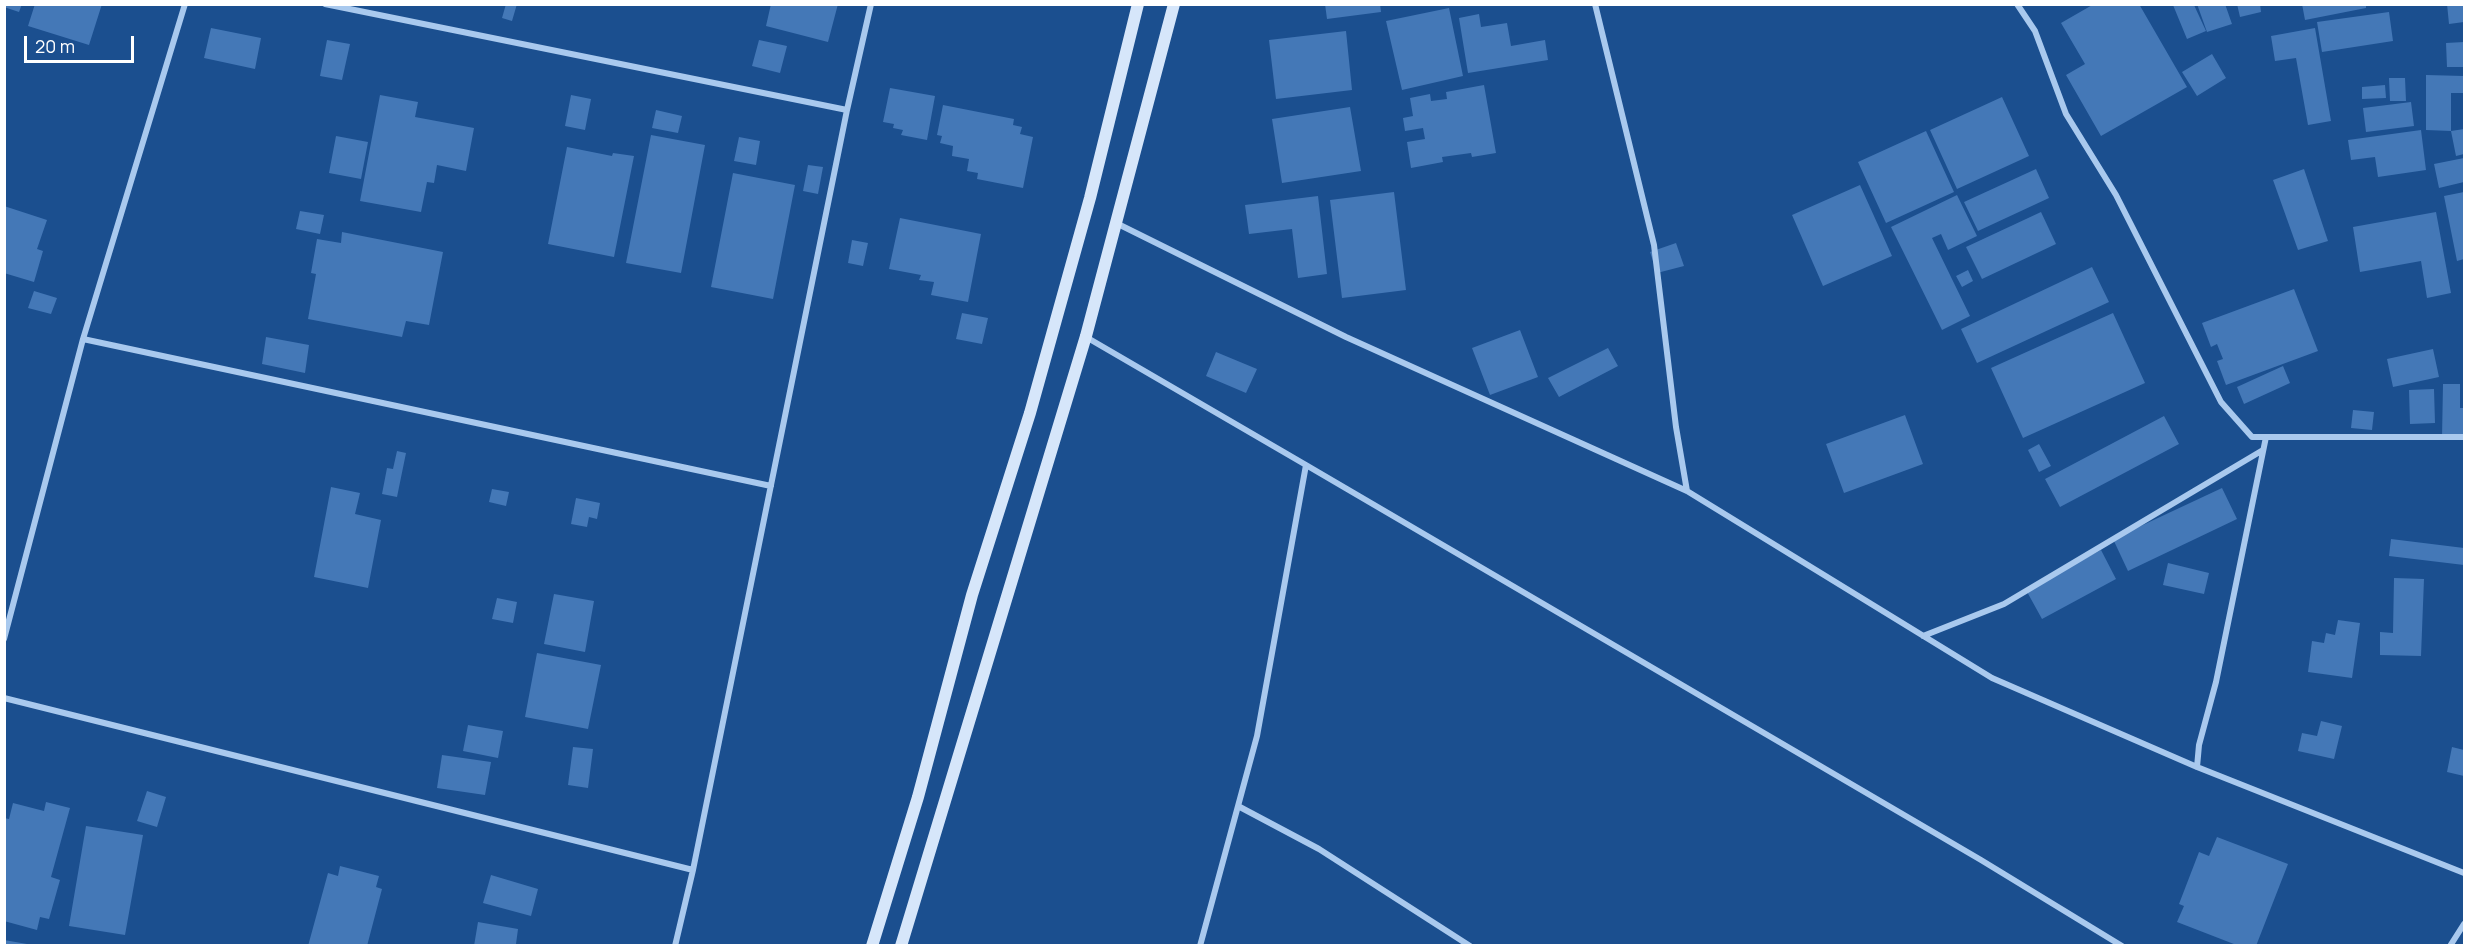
<!DOCTYPE html>
<style>
body{margin:0}
#map{position:relative;width:2469px;height:950px;overflow:hidden;background:#1b4f8f;font-family:Manrope,sans-serif}
canvas{display:block}
.frame{position:absolute;inset:0;border:6px solid #fff;pointer-events:none}
.scale{position:absolute;left:24px;top:36px;width:110px;height:27px;box-sizing:border-box;border:3px solid #fff;border-top:0;padding-left:8px;font-size:18px;line-height:21px;white-space:nowrap;color:#fff;-webkit-text-stroke:4px #1b4f8f;paint-order:stroke}
</style>
<div id="map">
<canvas width="2469" height="950"></canvas>
<div class="frame"></div>
<div class="scale">20 m</div>
</div>
<script>
const g = document.querySelector('canvas').getContext('2d');
g.lineJoin = 'round';
function paint(path, color) { g.fillStyle = color; g.fill(path, 'evenodd'); }
function strokePath(path, color, width, dash) { g.strokeStyle = color; g.lineWidth = width; g.lineCap = dash ? 'butt' : 'round'; g.setLineDash(dash || []); g.stroke(path); }
paint(new Path2D(`
 M4 4H22L19 12 4 7Z
 M35 4H102L89 45 28 26Z
 M506 4H517L512 21 502 18Z
 M771 4H838L828 42 766 26Z
 M1325 4H1380L1381 12 1327 19Z
 M2094 4H2139L2187 87 2101 136 2066 75 2085 64 2061 23Z
 M2197 4H2225L2232 24 2207 32Z
 M2237 4H2260L2261 12 2240 17Z
 M2302 4H2366V8L2305 20Z
 M2447 4H2464V22L2449 24Z
 M2173 5H2194L2206 31 2187 39Z
 M1449 8 1463 76 1402 90 1386 21Z
 M2389 12 2393 41 2322 52 2317 22Z
 M1479 14 1481 27 1507 23 1511 46 1545 40 1548 60 1468 73 1459 18Z
 M211 28 261 38 255 69 204 58Z
 M2315 28 2331 121 2308 125 2296 58 2275 61 2271 36Z
 M1346 31 1352 90 1276 99 1269 40Z
 M327 40 350 44 342 80 320 76Z
 M759 40 787 46 780 73 752 66Z
 M2464 42V67H2447L2446 43Z
 M2212 54 2226 78 2197 96 2182 72Z
 M2426 75 2464 76V93H2451V131L2426 130Z
 M2389 78H2405L2406 101H2390Z
 M1484 85 1496 153 1472 157 1471 153 1442 157 1443 162 1411 168 1407 142 1425 139 1423 128 1405 131 1403 118 1413 116 1410 98 1430 94 1431 101 1447 99 1446 92Z
 M2385 85 2386 98 2362 99V87Z
 M890 88 935 96 927 140 901 135 903 130 893 128 894 124 883 122Z
 M380 95 418 102 415 117 474 128 466 171 437 165 434 183 427 182 421 212 360 201Z
 M571 95 591 99 585 130 565 126Z
 M2002 97 2029 156 1957 189 1930 130Z
 M2411 102 2414 126 2366 132 2363 108Z
 M943 105 1014 119 1013 125 1022 127 1020 134 1033 137 1023 188 977 179 978 173 967 171 969 159 952 156 953 146 940 143 942 136 937 135Z
 M1350 107 1361 171 1282 183 1272 119Z
 M656 110 682 116 678 133 652 128Z
 M2464 129V154L2456 156 2451 131Z
 M2421 130 2426 170 2378 177 2375 157 2351 160 2348 140Z
 M1926 131 1954 192 1886 223 1858 162Z
 M651 135 705 145 681 273 626 263Z
 M336 136 368 142 361 179 329 173Z
 M739 137 760 141 756 165 734 161Z
 M567 147 612 156 613 153 634 156 614 257 548 244Z
 M2464 158V182L2439 188 2434 164Z
 M808 165 823 167 818 194 803 191Z
 M2036 169 2049 198 1978 231 1964 202Z
 M2304 169 2328 241 2298 250 2273 180Z
 M733 173 795 185 773 299 711 287Z
 M1860 185 1892 256 1823 286 1792 215Z
 M1394 192 1406 290 1342 298 1330 200Z
 M2464 192V259L2457 261 2444 196Z
 M1957 195 1977 236 1948 250 1941 234 1932 238 1970 316 1942 330 1891 227Z
 M1318 196 1327 274 1298 278 1292 229 1249 234 1245 205Z
 M4 206 47 220 37 249 43 251 34 282 4 273Z
 M300 211 324 215 320 234 296 229Z
 M2041 212 2056 244 1982 279 1966 247Z
 M2436 212 2451 293 2427 298 2421 261 2360 272 2353 227Z
 M900 218 981 234 968 302 931 295 934 282 919 280 921 275 889 269Z
 M342 232 443 252 429 325 406 321 402 337 308 319 316 274 311 273 317 239 341 243Z
 M852 240 868 243 863 266 848 263Z
 M1676 243 1684 266 1657 273 1650 252Z
 M2092 267 2109 302 1977 363 1961 329Z
 M1968 270 1973 281 1962 287 1956 276Z
 M2294 289 2318 351 2226 385 2217 361 2223 359 2217 344 2211 347 2202 323Z
 M34 291 57 298 51 314 28 308Z
 M962 313 988 318 982 344 956 339Z
 M2113 313 2145 383 2023 438 1991 368Z
 M1520 330 1538 377 1490 395 1472 348Z
 M266 337 309 345 305 373 262 364Z
 M1608 348 1618 366 1559 397 1548 378Z
 M2433 349 2439 377 2393 387 2387 359Z
 M1216 352 1257 369 1246 393 1206 376Z
 M2283 366 2290 383 2244 404 2237 387Z
 M2443 384H2460V408H2464V438H2442Z
 M2434 389 2435 423 2410 424 2409 390Z
 M2353 410 2374 412 2372 430 2351 428Z
 M1905 415 1923 464 1844 493 1826 444Z
 M2164 416 2179 444 2060 507 2045 479Z
 M2039 444 2051 466 2039 472 2028 450Z
 M397 451 406 453 397 497 382 494 387 468 393 469Z
 M331 487 360 493 355 514 381 520 368 588 314 577Z
 M2222 488 2237 519 2128 571 2113 539Z
 M492 489 509 492 506 506 489 502Z
 M576 498 600 503 597 519 589 517 587 527 571 524Z
 M2391 539 2464 548V565L2389 556Z
 M2101 550 2116 579 2042 619 2026 590Z
 M2168 563 2209 573 2204 594 2163 585Z
 M2394 578 2424 579 2421 656 2380 655V632L2393 633Z
 M554 594 594 601 585 652 544 644Z
 M497 598 517 602 513 623 492 619Z
 M2338 620 2360 623 2352 678 2308 672 2312 641 2324 643 2326 633 2335 635Z
 M537 653 601 665 588 729 525 717Z
 M2321 721 2342 726 2334 759 2298 751 2302 733 2317 736Z
 M468 725 503 731 498 758 463 751Z
 M573 747 593 749 588 788 568 785Z
 M2452 747 2464 750V776L2447 772Z
 M442 755 491 762 485 795 437 788Z
 M147 791 166 797 157 827 137 821Z
 M46 802 70 808 51 877 60 880 49 919 40 917 37 930 4 921V818L9 819 13 803 44 811Z
 M86 826 143 835 125 935 69 926Z
 M2217 837 2288 864 2256 946H2239L2177 922 2184 906 2179 904 2199 852 2209 856Z
 M340 866 379 876 376 887 382 889 367 946H308L328 873 338 876Z
 M491 875 538 889 531 916 483 903Z
 M478 922 518 929 516 944 520 946H474Z
 M4 940 27 944V946H4Z`), '#4478b7');
strokePath(new Path2D(`
 M325 4 847 110
 M1595 4 1654 245 1676 427 1687 491
 M2017 4 2035 31 2066 114 2116 195 2221 402 2252 437H2464
 M1116 223 1346 337 1687 491 1992 678 2197 767 2464 873
 M1086 337 1306 465 1257 736 1238 806 1319 849 1470 946
 M83 339 771 486
 M1306 465 1981 860 2122 946
 M1923 636 2004 604 2263 450
 M4 639 83 339 185 4
 M4 698 693 870
 M2197 767 2199 745 2216 682 2266 437
 M675 946 693 870 847 110 871 4
 M1200 946 1238 806
 M2450 946 2464 924`), '#a9c9ee', 6);
strokePath(new Path2D(`
 M872 946 918 797 972 595 1030 413 1090 198 1138 4
 M901 946 1086 336 1174 4`), '#d6e6fa', 12);
</script>
